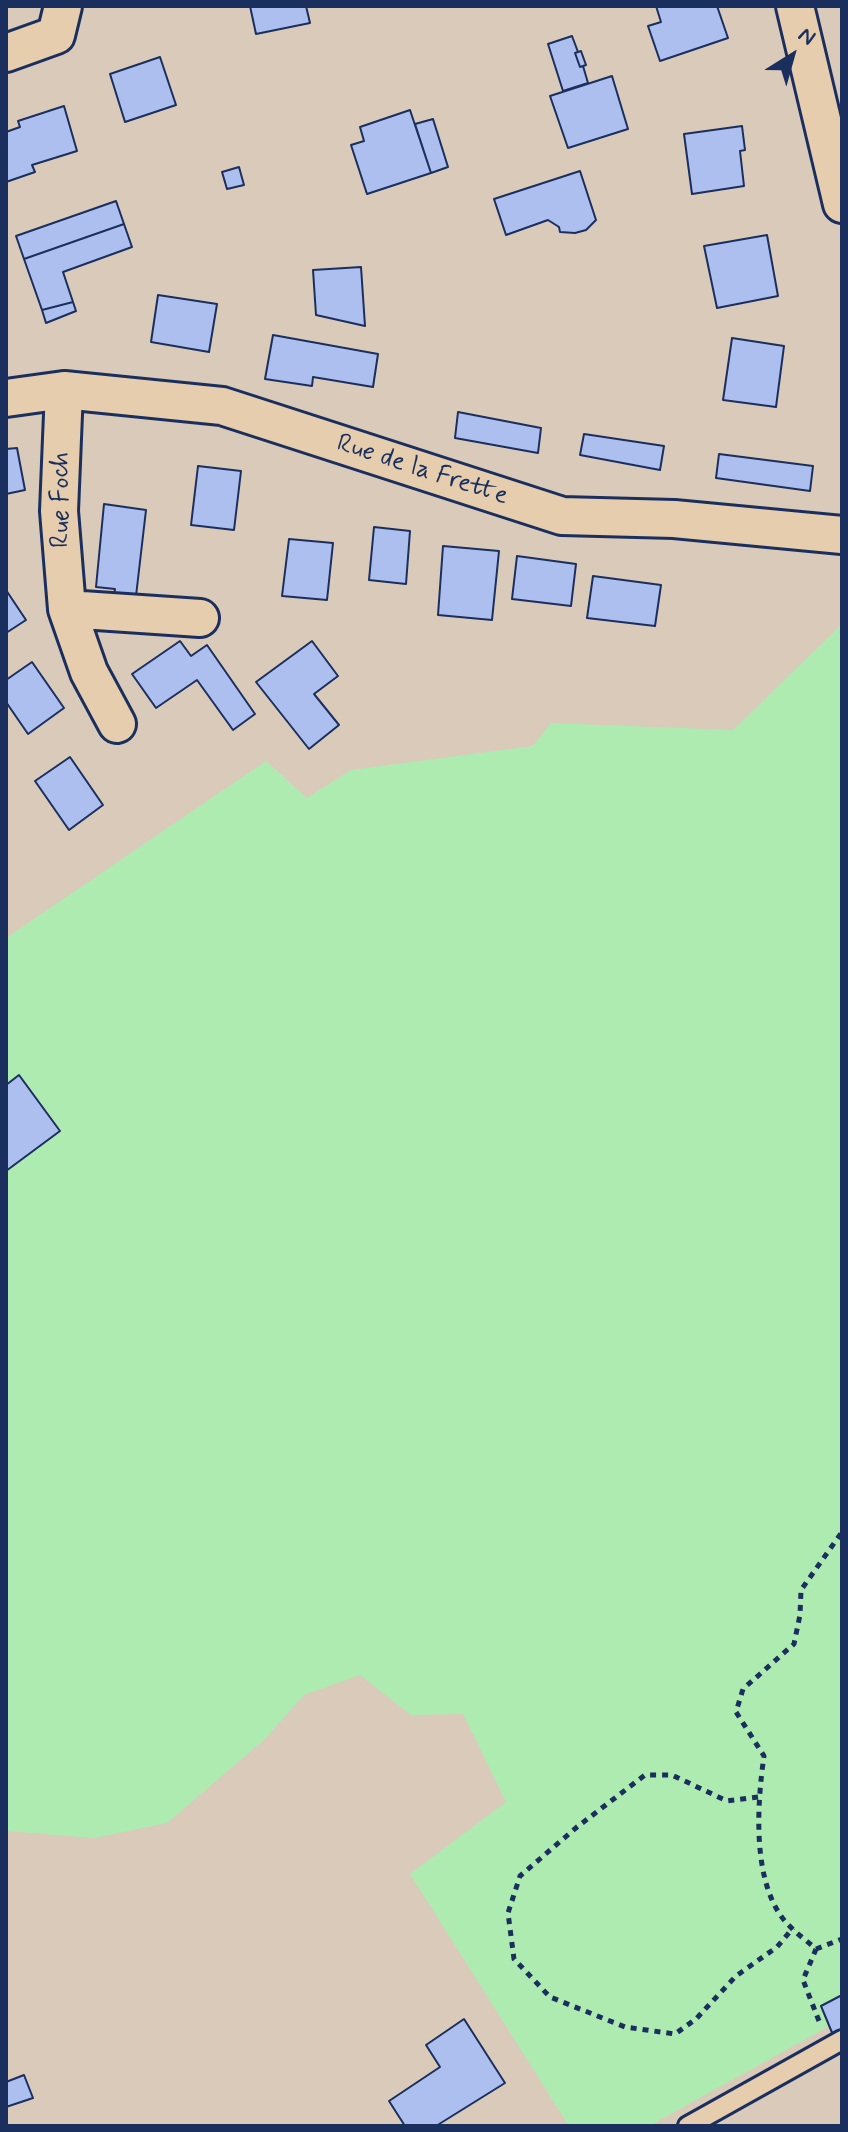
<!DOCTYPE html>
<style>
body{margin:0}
#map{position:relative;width:848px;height:2132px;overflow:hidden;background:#dacaba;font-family:Mynerve,sans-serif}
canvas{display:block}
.frame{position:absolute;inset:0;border:8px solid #1b2f5e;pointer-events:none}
.north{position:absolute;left:752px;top:16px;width:80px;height:80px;-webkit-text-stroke:6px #e5cdad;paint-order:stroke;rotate:37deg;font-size:22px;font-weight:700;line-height:32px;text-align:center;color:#1b2f5e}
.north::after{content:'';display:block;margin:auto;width:28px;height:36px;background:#1b2f5e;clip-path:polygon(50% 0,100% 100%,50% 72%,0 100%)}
</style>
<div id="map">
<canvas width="848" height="2132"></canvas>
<div class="frame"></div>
<div class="north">N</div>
</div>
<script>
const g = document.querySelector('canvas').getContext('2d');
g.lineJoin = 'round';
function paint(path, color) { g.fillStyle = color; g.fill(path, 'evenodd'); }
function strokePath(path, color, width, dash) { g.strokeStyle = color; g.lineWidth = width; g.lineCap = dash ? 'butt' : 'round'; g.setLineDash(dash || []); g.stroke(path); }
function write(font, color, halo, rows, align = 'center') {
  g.font = font + ' Mynerve,sans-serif'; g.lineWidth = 6; g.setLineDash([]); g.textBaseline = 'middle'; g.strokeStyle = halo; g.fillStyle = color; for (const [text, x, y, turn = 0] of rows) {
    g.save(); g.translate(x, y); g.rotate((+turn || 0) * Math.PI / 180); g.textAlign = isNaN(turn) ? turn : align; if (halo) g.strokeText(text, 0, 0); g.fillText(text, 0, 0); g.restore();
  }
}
paint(new Path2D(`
 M842 624V2019L649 2126H569L410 1874 506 1802 463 1714 411 1715 360 1675 304 1695 265 1739 167 1823 94 1838 6 1831V938L266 761 307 798 351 770 533 746 551 723 733 730Z`), '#aeebb1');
const building = new Path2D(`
 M250 6H306L310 23 256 34Z
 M656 6H717L728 38 660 61 648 26 661 22Z
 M572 36 578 52 575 53 580 67 583 66 588 83 563 91 548 44Z
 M581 51 586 65 580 67 575 53Z
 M160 57 176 105 125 122 110 74Z
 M612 76 628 129 568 148 550 96Z
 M64 106 77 151 32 165 35 172 6 182V132L20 127 18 121Z
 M410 110 431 173 367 194 351 145 364 141 360 127Z
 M433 119 448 167 431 173 415 124Z
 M742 126 745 150 740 151 744 186 692 194 684 134Z
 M239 167 244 185 227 189 222 172Z
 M580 171 596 220 586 230 575 233 560 232 559 227 548 220 506 235 494 199Z
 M116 201 124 224 24 259 16 236Z
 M124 224 132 247 63 272 73 302 42 310 24 259Z
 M767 235 778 296 717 308 704 246Z
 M361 267 365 326 316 315 313 270Z
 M158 295 217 304 209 352 151 342Z
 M73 302 76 311 46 323 42 310Z
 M273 335 378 354 373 387 313 377 312 386 265 379Z
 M732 338 784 346 776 407 723 400Z
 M458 412 541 428 538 453 455 438Z
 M584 434 664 446 660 470 580 455Z
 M17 448 25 490 6 494V449Z
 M719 454 813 466 810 491 716 478Z
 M198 466 241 471 234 530 191 525Z
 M104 504 146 510 136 596 114 594 115 589 96 587Z
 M374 527 410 531 406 584 369 580Z
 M289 539 333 543 327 600 282 596Z
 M443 546 499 551 492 620 438 615Z
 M517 556 576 564 571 606 512 599Z
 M593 576 661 585 655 626 587 618Z
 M6 590 26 620 6 633Z
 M180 641 191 656 207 645 255 714 233 730 197 680 156 708 132 674Z
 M312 641 338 676 314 694 339 725 309 749 256 682Z
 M32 662 64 708 28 734 6 702V680Z
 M70 757 103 805 69 830 35 781Z
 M19 1075 60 1131 6 1171V1085Z
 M842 1995V2031L833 2035 821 2006Z
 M464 2019 505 2083 436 2126H405L389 2101 440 2067 426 2045Z
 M24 2075 33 2098 6 2107V2082Z`);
paint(building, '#acbfee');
strokePath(building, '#1b2f5e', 2);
const service = new Path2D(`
 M688 2126 842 2040`);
const minor = new Path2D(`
 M795 6 842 204
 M6 53 56 35 63 6
 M64 390 59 511 67 609 89 672 117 724
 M6 398 64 390 222 406 562 516 674 519 842 535
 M67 609 200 618`);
strokePath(service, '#1b2f5e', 24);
strokePath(minor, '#1b2f5e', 42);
strokePath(new Path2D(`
 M758 1797 727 1801 672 1775H645L577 1827 520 1876 508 1913 514 1959 550 1997 625 2027 675 2034 696 2019 736 1976 777 1947 793 1928
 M816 1949 842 1939
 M819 2021 803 1980 816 1949C806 1940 793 1931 784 1920 752 1880 757 1804 764 1756L736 1712 743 1689 794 1644 800 1615 801 1590 842 1532`), '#1b2f5e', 5, [6, 6]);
strokePath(service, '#e5cdad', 18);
strokePath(minor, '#e5cdad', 36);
write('26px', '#1b2f5e', '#e5cdad', [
 ["Rue de la Frette",422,471,18],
 ["Rue Foch",63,500,-90]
]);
</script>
